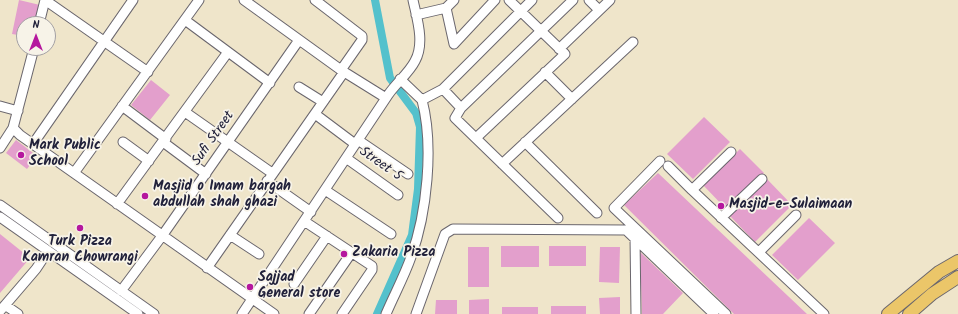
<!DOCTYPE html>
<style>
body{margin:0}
#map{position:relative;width:958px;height:314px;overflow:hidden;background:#efe5ca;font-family:Kalam,sans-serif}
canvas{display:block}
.north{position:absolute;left:16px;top:16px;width:40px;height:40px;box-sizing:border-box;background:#f7f3e8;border:1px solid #a29fa3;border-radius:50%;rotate:0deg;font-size:11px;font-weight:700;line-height:16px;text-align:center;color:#22223b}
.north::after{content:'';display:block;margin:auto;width:14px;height:18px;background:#b5179e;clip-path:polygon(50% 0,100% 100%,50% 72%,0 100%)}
</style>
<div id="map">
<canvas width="958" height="314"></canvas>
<div class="north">N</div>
</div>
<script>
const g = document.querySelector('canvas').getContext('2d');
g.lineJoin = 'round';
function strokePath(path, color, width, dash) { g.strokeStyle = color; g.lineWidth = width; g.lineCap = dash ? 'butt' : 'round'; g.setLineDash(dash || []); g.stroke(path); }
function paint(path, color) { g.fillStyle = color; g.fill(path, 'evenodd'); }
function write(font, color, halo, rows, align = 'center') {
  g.font = font + ' Kalam,sans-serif'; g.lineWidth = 3.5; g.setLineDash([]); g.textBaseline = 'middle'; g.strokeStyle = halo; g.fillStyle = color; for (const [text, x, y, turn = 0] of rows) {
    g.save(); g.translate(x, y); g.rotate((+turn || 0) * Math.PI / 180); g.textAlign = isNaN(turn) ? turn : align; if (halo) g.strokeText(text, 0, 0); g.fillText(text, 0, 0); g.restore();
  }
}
strokePath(new Path2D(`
 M375 0 390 78 416 113 420 127 418 189 412 235 377 314`), '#54c1cc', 8);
paint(new Path2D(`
 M19 0 40 5 35 24H24V36L12 34Z
 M151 80 170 95 150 120 131 105Z
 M704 117 730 142 693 179 667 154Z
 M16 140 37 156 27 169 6 153Z
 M740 149 764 173 727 210 703 185Z
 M658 173 807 314H734L624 205Z
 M766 178 792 205 755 242 729 215Z
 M809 218 835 243 798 280 772 255Z
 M0 234 30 258 0 293Z
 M501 246H539V267H501Z
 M549 246H586V266H549Z
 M468 247H489V287H468Z
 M600 247H620L619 283 599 282Z
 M640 252 683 293 663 314H642Z
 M620 297V314H600L599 298Z
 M489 299V314H469V300Z
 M436 300H457V314H435Z
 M551 306H586V314H551Z
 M502 307H538V314H502Z`), '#e39fcc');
const minor = new Path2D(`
 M45 0 148 72
 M244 0 341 70 386 98
 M315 0 362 36V40L341 70
 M589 0 599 10
 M446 8 454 44
 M416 15 446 8 454 0
 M185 20 270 83
 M39 24 45 0
 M454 44 495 0
 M559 49 610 0
 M545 72 572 99
 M400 79 422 100 443 89 461 108 455 118 558 218
 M299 87 323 102
 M443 89 532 0
 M0 106 18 111
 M122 106 166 139
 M461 108 573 0
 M185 112 272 173
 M315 114 355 144
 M13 128 20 135 274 314
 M476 138 565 54 509 0
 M358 140 408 174
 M123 142 149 161
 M163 142 206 174
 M525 142 597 213
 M33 144 133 0
 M0 148 13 128 34 48
 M346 158 398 195
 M660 161 614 208 726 314
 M502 164 633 42
 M668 166 692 190 824 314
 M74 173 199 0
 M267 181 311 212
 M325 190 391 234
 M692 190 731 152
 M117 204 228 52
 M0 205 154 314
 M0 217 138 314
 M721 218 762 179
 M304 221 372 266V270L342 314
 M230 235 259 254
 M635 237 636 314
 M759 252 796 215
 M207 268 344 72
 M294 284 327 236
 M121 291 162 236 299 40
 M5 305 18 314
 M0 311 36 269 48 251
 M242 314 388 95C396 83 409 73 415 61 425 43 417 19 413 0
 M309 314 352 252
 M386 314C394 295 404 277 411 257 427 213 434 146 422 100
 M416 314 445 234 453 229 626 230 714 314`);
const major = new Path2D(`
 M888 314 939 272 958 261
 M909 314 932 294 958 277`);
strokePath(minor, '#6a666d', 11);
strokePath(major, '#6a666d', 14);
strokePath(minor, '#fff', 9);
strokePath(major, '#ebc669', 12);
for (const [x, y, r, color] of [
 [21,155,4,"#b5179e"],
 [145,196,4,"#b5179e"],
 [721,206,4,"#b5179e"],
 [80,228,4,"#b5179e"],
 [344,254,4,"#b5179e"],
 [250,287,4,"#b5179e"]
]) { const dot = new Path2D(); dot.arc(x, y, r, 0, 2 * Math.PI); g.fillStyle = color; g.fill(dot); strokePath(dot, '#f7f3e8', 1.5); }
write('14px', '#22223b', '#f7f3e8', [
 ["Sufi Street",214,139,-55],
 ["Street 5",380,165,35]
]);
write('bold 14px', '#22223b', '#f7f3e8', [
 ["Mark Public",29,147],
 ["School",29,163],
 ["Masjid o Imam bargah",153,188],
 ["abdullah shah ghazi",153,204],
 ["Masjid-e-Sulaimaan",729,206],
 ["Turk Pizza",80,243,"center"],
 ["Kamran Chowrangi",80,259,"center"],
 ["Zakaria Pizza",352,254],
 ["Sajjad",258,279],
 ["General store",258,295]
], 'left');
</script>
